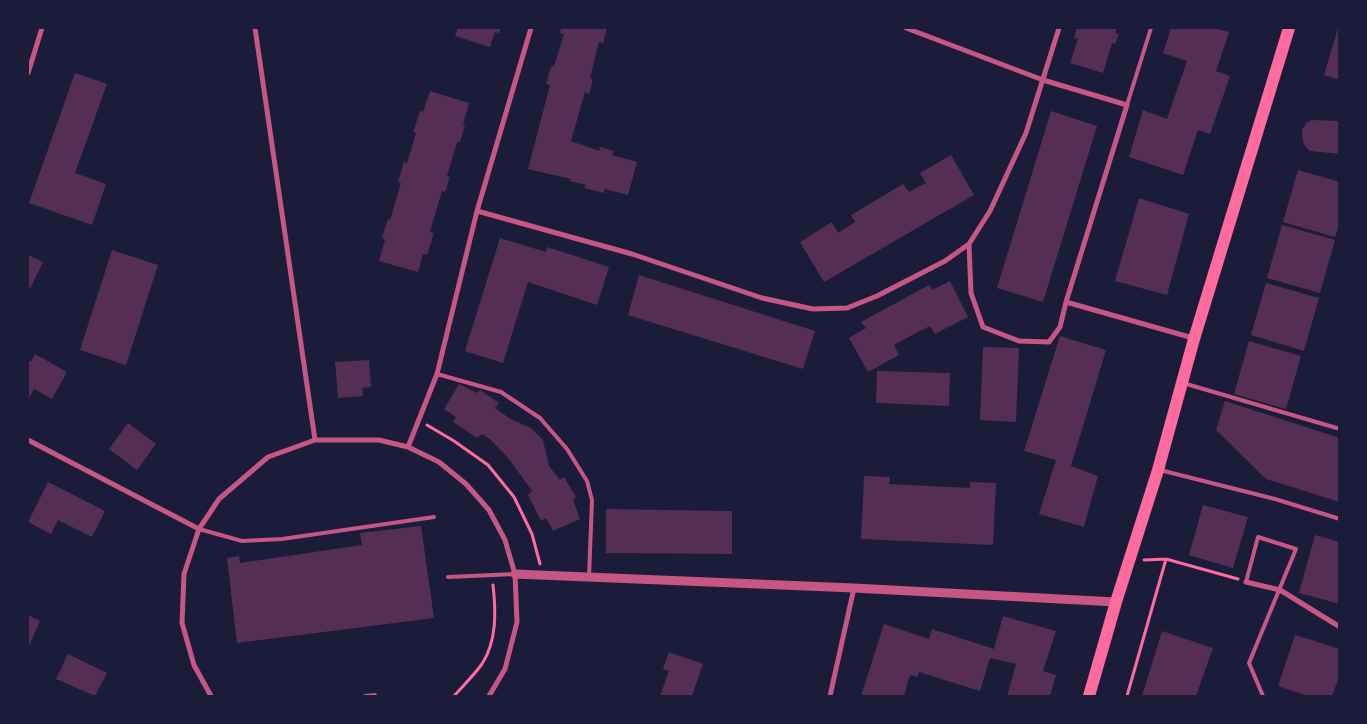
<!DOCTYPE html>
<style>
body{margin:0}
#map{position:relative;width:1367px;height:724px;overflow:hidden;background:#1b1b3a;font-family:Barlow,sans-serif}
canvas{display:block}
.frame{position:absolute;inset:0;border:29px solid #1b1b3a;pointer-events:none}
</style>
<div id="map">
<canvas width="1367" height="724"></canvas>
<div class="frame"></div>
</div>
<script>
const g = document.querySelector('canvas').getContext('2d');
g.lineJoin = 'round';
function paint(path, color) { g.fillStyle = color; g.fill(path, 'evenodd'); }
function strokePath(path, color, width, dash) { g.strokeStyle = color; g.lineWidth = width; g.lineCap = dash ? 'butt' : 'round'; g.setLineDash(dash || []); g.stroke(path); }
paint(new Path2D(`
 M458 28H501L499 33 495 32 490 47 455 36Z
 M561 28H607L603 43 599 42 590 78 593 79 589 94 585 92 571 141 599 151 600 147 614 151 612 155 637 162 628 195 605 189 604 193 584 188 586 185 570 181 571 179 528 169 550 85 546 84 551 67 554 66 564 34 560 33Z
 M1077 28H1117L1115 33 1119 34 1115 44 1112 43 1103 73 1070 63 1078 39 1074 38Z
 M1171 28H1214L1229 32 1216 71 1230 76 1210 134 1198 130 1183 175 1129 157 1143 110 1167 119 1187 61 1163 53Z
 M1338 28H1340V80L1324 75Z
 M75 73 107 84 75 173 106 184 92 225 29 203Z
 M430 91 469 103 463 124 465 125 460 142H457L447 176 450 177 445 192 442 191 430 232 434 233 427 255 423 254 418 272 379 261 385 240 382 238 388 219 390 220 401 183 398 182 404 162 407 163 416 133 413 132 420 111 423 112Z
 M1051 111 1097 126 1043 302 997 288Z
 M1311 120 1340 121V154L1310 151 1306 147 1303 142 1302 130 1306 123Z
 M951 155 974 195 824 282 800 242 832 222 838 233 855 222 851 215 903 184 909 192 926 183 920 173Z
 M1298 170 1340 182V223L1335 237 1283 222Z
 M1139 198 1189 214 1167 295 1115 281Z
 M1282 225 1335 240 1320 293 1267 278Z
 M500 238 546 252 547 247 609 267 597 305 528 282 503 363 465 351Z
 M112 250 158 265 126 365 80 350Z
 M28 255 43 262 30 289 28 288Z
 M639 275 815 331 803 369 628 315Z
 M950 281 968 317 935 334 930 326 916 333 894 345 899 355 868 372 849 338 866 328 861 322 929 285 932 290Z
 M1266 283 1319 298 1304 351 1251 335Z
 M1060 336 1106 350 1071 466 1098 476 1084 527 1039 514 1056 460 1024 451Z
 M1249 341 1301 356 1286 409 1234 394Z
 M983 347 1019 348 1016 422 980 420Z
 M35 354 67 372 52 399 34 389 28 400V360L31 362Z
 M369 360 371 387 362 388 363 396 338 398 335 362Z
 M877 371 950 373 949 406 876 403Z
 M459 384 477 393 480 390 499 403 495 408 509 418 531 428 543 440 549 466 560 480 564 477 576 497 573 500 580 519 553 531 546 518 541 521 528 495 532 491 509 459 491 440 482 434 477 438 453 422 456 417 444 409Z
 M1225 401 1340 438V502L1266 479 1216 430Z
 M128 423 156 444 137 470 109 449Z
 M864 476 890 477 889 484 970 488V482L996 483 993 545 861 539Z
 M48 482 105 511 92 537 58 520 51 534 28 522Z
 M1203 505 1248 517 1233 568 1189 555Z
 M606 509 732 511V554L606 553Z
 M421 526 434 618 237 643 227 558 239 556 240 563 362 545 360 533Z
 M1315 535 1340 542V604L1299 593Z
 M28 615 40 621 28 648Z
 M1003 616 1056 631 1043 671 1056 675 1050 696H1007L1016 664 990 658 980 691 919 672 917 677 910 675 904 696H861L884 624 929 639 932 629 994 649Z
 M1162 631 1213 648 1196 696H1142Z
 M1295 635 1340 649V674L1332 696H1308L1278 686Z
 M669 652 703 664 692 696H660L669 671 663 669Z
 M68 654 107 673 95 696 56 679Z`), '#542f53');
strokePath(new Path2D(`
 M427 425 454 441 488 465 514 497 532 534 540 564
 M1144 560 1166 559 1238 579
 M454 696C463 686 474 675 482 664 497 641 496 611 493 585
 M1127 696 1166 559`), '#ff6b9d', 3);
strokePath(new Path2D(`
 M1127 105 1151 28
 M437 374 501 392 540 418 567 449 587 481 592 500 589 577
 M1183 383 1340 429
 M1160 470 1275 499 1340 519
 M199 529 242 541 282 539 434 517
 M448 577 515 574
 M1246 582 1258 537 1296 549 1249 663 1263 696
 M365 696 375 695`), '#c65784', 4);
strokePath(new Path2D(`
 M255 28 315 440
 M906 28 1043 80 1127 105 1066 302 1193 338
 M28 73 42 28
 M477 211 632 254 762 298 813 309 847 308 877 296 945 261 969 244 990 211 1026 133 1059 28
 M969 244 971 293 983 327 1019 341 1049 342 1060 327 1066 302
 M28 440 199 529
 M408 447 437 374 477 211 531 28
 M1246 582 1280 590 1340 627
 M211 696 194 665 182 623 184 574 199 529 219 499 268 457 315 440H379L408 447 439 462 466 484 489 510 505 540 515 574 517 622 505 669 489 696
 M830 696 854 588`), '#c65784', 5);
strokePath(new Path2D(`
 M515 574 854 588 1116 602`), '#c65784', 9);
strokePath(new Path2D(`
 M1089 696 1116 602 1158 470 1194 339 1289 28`), '#ff6b9d', 12);
</script>
